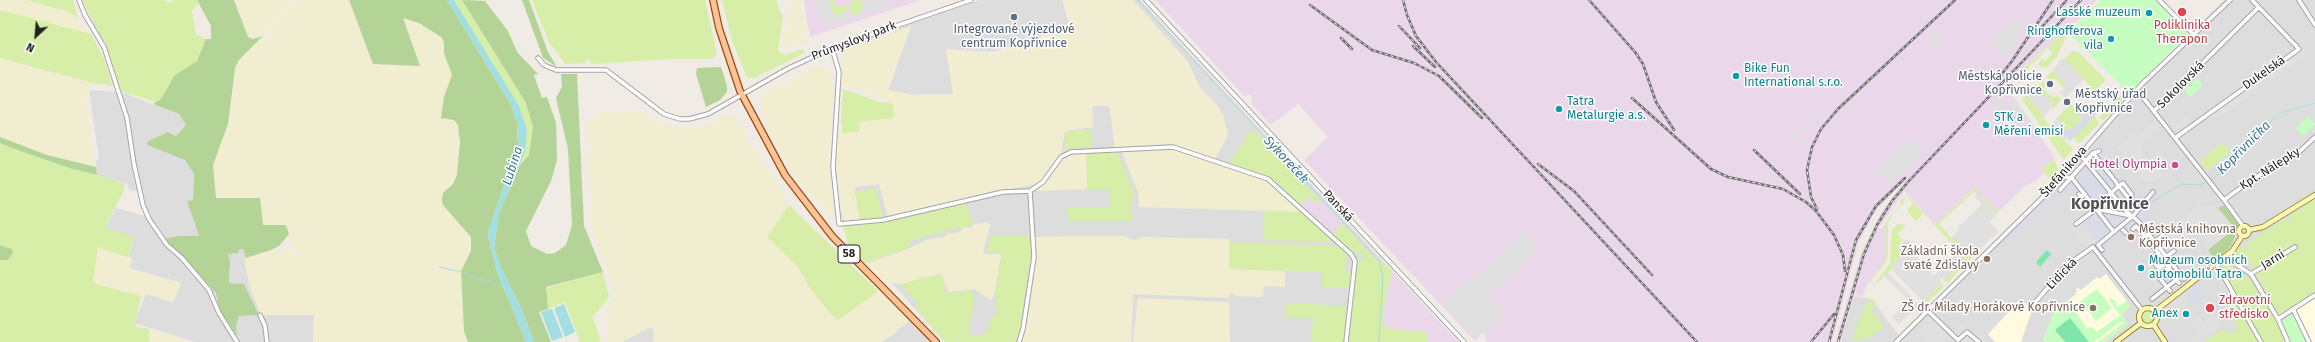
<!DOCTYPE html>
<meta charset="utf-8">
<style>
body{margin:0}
#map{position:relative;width:2315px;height:342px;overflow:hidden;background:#f1ebe5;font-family:"Fira Sans",sans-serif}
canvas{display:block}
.north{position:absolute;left:16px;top:16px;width:40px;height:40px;-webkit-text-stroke:3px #fff;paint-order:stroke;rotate:206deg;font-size:11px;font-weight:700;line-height:16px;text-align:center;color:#202020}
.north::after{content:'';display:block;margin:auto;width:14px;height:18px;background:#202020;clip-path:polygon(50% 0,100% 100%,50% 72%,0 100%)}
</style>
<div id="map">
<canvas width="2315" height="342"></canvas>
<div class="north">N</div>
</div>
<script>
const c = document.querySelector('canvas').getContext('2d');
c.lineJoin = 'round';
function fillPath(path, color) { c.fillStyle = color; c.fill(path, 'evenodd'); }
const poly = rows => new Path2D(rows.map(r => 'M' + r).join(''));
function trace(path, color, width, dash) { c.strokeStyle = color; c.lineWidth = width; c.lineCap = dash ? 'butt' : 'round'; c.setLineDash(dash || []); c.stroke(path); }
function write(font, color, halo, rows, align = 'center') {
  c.font = font + ' "Fira Sans",sans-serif'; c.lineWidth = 3; c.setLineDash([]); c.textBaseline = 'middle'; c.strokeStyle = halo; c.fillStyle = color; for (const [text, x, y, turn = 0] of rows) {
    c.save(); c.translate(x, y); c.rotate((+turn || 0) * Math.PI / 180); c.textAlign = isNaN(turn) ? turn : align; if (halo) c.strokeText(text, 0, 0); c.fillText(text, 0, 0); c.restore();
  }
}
const residential = poly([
 [980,0,1062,0,1070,26,993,52,946,49,953,94,915,95,888,90,911,27,871,40,870,37],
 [1133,0,1140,0,1458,342,945,342,891,282,900,284,941,273,957,291,975,289,991,300,994,296,995,254,985,255,983,252,990,225,986,222,975,224,971,228,965,227,958,233,942,238,938,237,871,263,862,261,850,248,855,245,849,245,842,223,840,202,843,219,845,221,861,220,853,187,879,184,888,217,943,203,1028,185,1052,167,1060,156,1065,131,1093,127,1092,106,1110,106,1115,148,1166,144,1215,159,1228,135,1219,107,1200,88,1188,62],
 [2224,0,2315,0,2315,342,1841,342,1854,296,1872,299,1899,336,2060,176,2105,120],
 [89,90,120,92,179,114,186,125,176,136,170,132,147,145,185,160,194,174,193,200,187,201,199,236,179,236,170,248,185,259,216,293,220,312,237,334,236,325,239,316,259,315,244,284,229,283,230,262,227,254,239,253,238,250,243,249,290,314,314,315,313,342,195,342,135,323,136,318,146,294,174,300,181,283,129,268,132,259,128,257,132,245,105,228,116,208,145,216,138,191,129,190,128,184,97,175,96,160,99,159],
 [912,319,932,342,881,342,895,333,908,320],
 [649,327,653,327,654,330,654,342,622,342]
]);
const industrial = poly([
 [804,0,921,0,810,37],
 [1155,0,2076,0,2046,33,2077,0,2097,0,2075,23,2004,84,2055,158,2043,168,2045,172,2035,182,2034,181,2024,187,1998,212,1974,188,1935,225,1905,191,1879,228,1882,229,1886,222,1886,261,1866,286,1863,297,1854,295,1841,342,1835,342,1861,253,1881,213,1904,182,1875,211,1858,244,1832,342,1487,342,1483,332,1475,341,1304,160,1328,137,1298,104,1271,125,1251,103,1252,97,1249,94,1245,97],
 [1286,190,1291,197,1307,195,1315,204,1320,201,1317,197,1343,224,1332,235,1299,207],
 [1392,271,1458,342,1428,342,1428,332,1383,329,1384,305]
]);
const education = poly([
 [2106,274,2131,306,2121,314,2128,324,2104,342,2046,342,2043,339,2055,310,2076,294,2075,292,2078,292,2076,290,2078,288,2081,290,2097,277,2099,279],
 [2315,297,2315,342,2311,342,2296,309],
 [2021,299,2032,310,2021,342,1995,342,1988,334]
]);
const farmland = poly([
 [0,0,26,0,66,11,78,18,78,23,91,34,0,10],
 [234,0,293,0,271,25,253,39,248,37,245,32],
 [297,0,349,0,373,64,402,18,419,23,441,37,445,43,444,53,452,75,444,97,441,117,454,120,458,125,459,162,457,177,453,184,444,192,442,199,444,205,471,236,471,251,461,271,464,331,468,342,313,342,314,315,261,315,249,285,244,258,284,248,301,259,291,242,286,225,263,225,260,198,216,198,213,165,228,124,235,68,239,60,263,36,279,43,266,34],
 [791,0,801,0,807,43,784,49,783,43],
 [1064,0,1133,0,1188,62,1200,88,1223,114,1228,135,1215,159,1166,144,1115,148,1109,104,1092,106,1093,127,1065,131,1061,153,1039,184,1003,190,888,217,879,184,854,187,861,220,845,221,843,219,836,177,839,126,842,125,860,132,859,122,894,118,894,103,843,85,842,49,911,26,888,90,915,95,953,94,946,49,995,54,1071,27],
 [0,58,91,82,86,98,95,166,47,155,0,137],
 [816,66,827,69,831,75,831,87,833,89,829,162,835,220,799,182,787,163,766,123,760,103,761,96,775,87,776,89],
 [618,110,644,112,661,123,683,129,712,125,724,116,735,115,748,137,747,144,757,152,789,203,767,238,799,268,811,290,837,321,878,291,908,320,906,324,880,342,654,342,653,326,622,342,608,342,607,311,616,295,590,222,591,206,588,155,593,147,587,136,586,126,595,114],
 [1157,148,1179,151,1265,179,1280,190,1300,212,1139,207,1138,193,1122,152],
 [1086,152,1087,189,1036,191,1048,179,1061,159,1070,154],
 [986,222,990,224,985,241,983,254,1000,254,1001,257,994,296,991,300,974,289,948,292,941,273,900,284,888,282,871,266,871,262,911,248,928,239,942,238,947,234,958,233,965,227,971,228,975,224],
 [1071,236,1123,236,1135,240,1143,237,1229,239,1229,269,1285,271,1285,287,1264,286,1263,297,1257,297,1235,296,1234,294,1230,293,1229,298,1133,294,1131,342,1021,342,1026,326,1036,261,1035,237],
 [98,246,133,258,129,268,181,283,174,300,172,302,146,294,145,296,96,284,93,281,94,271],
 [1138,298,1229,302,1230,342,1133,342],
 [149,329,191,342,149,342]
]);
const grass = poly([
 [26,0,73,0,78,18,66,11],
 [82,0,164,0,170,3,174,0,197,0,198,4,192,10,195,30,196,34,206,39,199,58,193,64,174,76,161,99,156,102,123,92,117,82,105,41,101,38],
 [454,0,462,0,526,103,533,127,529,155,520,164,525,151,527,130,519,106],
 [532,0,705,0,717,54,712,59,671,59,594,64,590,63,589,59,585,60,587,63,585,63,565,64,549,42],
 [722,0,777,0,778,8,783,16,778,50,784,55,803,49,805,53,754,78,747,78,732,40],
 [829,0,834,0,836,7,845,5,848,11,834,16],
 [852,0,861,0,863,11,851,15,849,3,853,2],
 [0,10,91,34,104,59,113,86,93,83,0,58],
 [2070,27,2057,57,2046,68,2038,65,2042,58,2045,61,2053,53,2048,48,2026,71,2023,69],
 [2073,51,2078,52,2106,80,2087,100,2085,96,2090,86,2064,59],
 [2053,70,2064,83,2064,88,2054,78,2050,81,2046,77],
 [2044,81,2047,84,2043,88,2053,98,2057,95,2062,100,2053,109,2051,108,2056,102,2050,105,2049,101,2050,100,2043,96,2041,94,2043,92,2038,86,2035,87],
 [843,89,877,101,893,104,894,118,859,122,860,132,842,133,842,125,841,125],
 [2027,95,2041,108,2041,116,2073,149,2064,160,2022,99],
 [2120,96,2122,101,2104,120,2101,119,2099,117],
 [2071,104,2082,118,2072,129,2066,130,2057,118],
 [2095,116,2099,124,2079,143,2074,139,2075,136],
 [1091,129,1092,148,1077,147,1065,151,1066,132],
 [1253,130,1317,197,1320,202,1317,204,1307,195,1305,197,1308,200,1300,206,1284,189,1268,177,1229,163,1250,131],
 [2222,142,2231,152,2207,171,2200,161],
 [0,143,56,164,108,178,124,184,125,188,105,228,134,237,128,257,98,247,93,281,96,284,141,296,135,323,137,327,149,329,149,342,0,342,0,260,8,260,12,249,0,245],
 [1086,152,1117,152,1133,190,1131,221,1067,221,1067,207,1109,207,1109,190,1087,190],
 [2054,159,2058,170,2051,180,2044,173,2042,168],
 [876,188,883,219,860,221,855,192],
 [1975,188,1998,212,1996,214,1976,190,1939,224,1954,241,1956,239,1959,243,1957,245,1968,257,1970,255,1972,257,1979,252,1962,266,1948,283,1942,279,1945,279,1960,252,1923,213,1916,221,1908,213,1908,209,1913,203,1906,196,1902,206,1892,215,1888,223,1888,254,1886,262,1870,283,1869,283,1886,259,1886,222,1891,215,1902,205,1899,202,1907,195,1935,225],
 [2315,199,2315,291,2279,315,2255,273,2291,250,2289,247,2253,270,2250,264,2251,261,2248,261,2246,255,2247,243,2286,218,2289,223,2292,222,2289,217],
 [965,202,974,224,909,241,911,247,865,263,850,248,855,245,849,245,847,240,843,226,857,224,858,227,861,226,861,224,901,219],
 [789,205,878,291,837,321,811,290,799,268,767,237],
 [1264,211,1302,212,1336,242,1263,240],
 [1343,224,1363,246,1357,254,1351,252,1332,235],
 [1898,224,1906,226,1897,234,1903,240,1899,245,1903,254,1892,264,1894,267,1873,287,1890,263,1892,230],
 [1031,235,1032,256,1024,297,1024,315,1016,342,945,342,915,307,919,305,900,284,941,274,946,294,972,290,974,304,968,334,981,337,988,329,990,321,997,312,995,296,1002,252,987,252,990,236],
 [1229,242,1338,246,1349,255,1345,259,1345,272,1351,272,1349,288,1322,287,1322,272,1229,269],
 [2244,245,2247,264,2245,267,2230,256],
 [1364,247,1378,262,1381,260,1392,271,1384,305,1383,328,1428,332,1428,342,1346,342,1355,273,1358,260,1366,258,1359,255],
 [2225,261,2249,278,2276,319,2286,342,2263,342,2219,265],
 [603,272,609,297,593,317,601,342,580,342,565,302,548,309,544,289],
 [1940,280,1944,287,1927,302,1923,301,1941,284],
 [2233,294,2259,342,2206,342,2205,340,2225,328,2229,334,2238,328,2224,302],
 [1872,299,1883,314,1875,305,1872,305,1871,309,1884,327,1867,339,1865,337,1858,342,1854,338,1851,341,1866,303],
 [1285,303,1346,306,1344,342,1311,342,1313,318,1285,317],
 '2142 317a6 6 0 1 1 12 0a6 6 0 1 1-12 0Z'
]);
const forest = poly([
 [197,0,234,0,248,37,253,39,263,36,239,60,235,68,228,124,213,165,216,198,260,198,263,225,286,225,289,234,279,246,271,250,246,258,243,249,238,250,239,253,228,254,230,262,229,283,244,284,259,315,239,316,236,325,237,335,220,312,216,293,185,259,170,248,163,239,179,236,199,236,187,201,193,200,194,174,185,160,147,145,147,142,168,132,176,136,186,125,179,114,153,104,161,99,174,76,197,61,206,39,211,39,211,26],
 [349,0,447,0,511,105,517,122,518,145,489,229,488,237,497,272,526,342,468,342,464,331,461,271,471,251,471,237,443,205,442,199,443,193,453,184,457,175,460,143,458,125,454,120,441,118,444,97,452,75,444,53,444,42,441,37,419,23,403,18,420,66,373,64],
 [462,0,485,1,508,31,517,52,538,74,534,75,542,98,547,97,556,123,557,160,551,181,526,231,531,246,547,254,555,253,566,245,572,225,568,149,556,98,562,87,561,74,577,74,584,226,603,272,546,287,548,309,539,312,551,342,534,342,521,308,501,268,494,247,499,213,520,165,529,155,533,127,526,103],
 [522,0,529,0,548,52,557,67,543,58],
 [721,67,727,86,727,92,720,100,706,107,696,74,697,68],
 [0,137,47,155,96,167,97,175,66,167,15,149,0,143],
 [2224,205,2236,219,2238,226,2232,245,2216,260,2208,250,2232,231,2233,226,2218,208],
 [0,245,12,249,13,252,8,260,0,260]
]);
const park = poly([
 [2100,0,2155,0,2188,34,2131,92,2127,92,2070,34,2073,28],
 [2197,78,2203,85,2190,97,2184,90],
 [2308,116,2315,124,2303,136,2296,129],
 [2097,289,2112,308,2096,321,2083,304,2079,307,2077,304],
 [2111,298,2117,303,2116,304,2118,307,2127,300,2131,306,2121,314,2128,324,2104,342,2098,342,2123,323,2121,321,2094,342,2089,342,2070,319,2055,330,2065,342,2046,342,2043,339,2055,310,2070,299,2073,306,2075,305,2077,308,2075,311,2087,328,2092,327,2097,332,2120,315,2109,300],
 [2292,314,2299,325,2306,342,2290,342,2281,322]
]);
const pitch = poly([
 [2047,250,2051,254,2040,267,2036,262],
 [2070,318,2089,342,2065,342,2055,330]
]);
const parking = poly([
 [814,0,829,0,834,16,848,11,850,15,863,11,861,0,886,0,891,2,892,5,829,26,827,20,821,20],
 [2015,18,2023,27,2014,48,2006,57,1990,42],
 [1934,31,1944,41,1937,48,1927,37],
 [2302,48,2307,54,2271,80,2266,76,2260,78],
 [2061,59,2064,59,2084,79,2065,98,2060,92,2064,88,2064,83,2053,70],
 [2253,83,2259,89,2217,118,2205,118],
 [2038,86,2043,92,2041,94,2042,96,2045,94,2051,99,2049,105,2055,100,2056,102,2043,118,2041,116,2041,109,2039,110,2027,97],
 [2013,96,2035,127,2031,129,2005,101],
 [1999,100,2007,109,1999,118,1991,109],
 [1811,117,1814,121,1784,149,1781,146],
 [2155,117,2161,126,2141,146,2143,149,2140,151,2149,160,2146,167,2152,172,2157,168,2164,175,2152,184,2149,181,2145,184,2139,177,2141,175,2138,171,2136,172,2131,166,2128,169,2118,157,2122,154,2117,147,2123,143,2131,132,2134,136,2138,136,2153,122],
 [2186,117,2191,121,2177,132,2169,123,2172,120,2177,125],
 [2057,118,2063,124,2061,130,2068,138,2065,140,2050,125],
 [1909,139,1923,154,1889,186,1875,171],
 [2158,151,2166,161,2159,166,2152,157],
 [1976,190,1996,214,1990,222,1999,232,1993,238,1989,237,1990,239,1972,257,1970,255,1968,257,1957,245,1958,243,1956,239,1954,241,1951,238,1959,230,1957,228,1982,204,1974,196,1976,194,1974,191],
 [2200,198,2202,202,2196,207,2211,207,2215,205,2233,228,2208,250,2196,234,2213,220,2216,221,2211,217,2213,219,2184,241,2174,240,2167,232,2188,215,2195,207,2193,203],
 [2074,220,2079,224,2082,222,2098,242,2087,248,2068,227],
 [1523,232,1538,247,1489,294,1505,312,1475,339,1443,305],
 [1907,239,1919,252,1915,256,1934,276,1959,252,1965,260,1946,279,1943,277,1939,281,1941,284,1923,301,1891,269,1894,266,1892,264,1903,254,1898,249,1900,247,1899,245],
 [1888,272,1919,305,1899,324,1892,317,1907,305,1906,298,1884,276],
 [2183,293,2190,301,2174,313,2168,305],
 [2214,313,2223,325,2200,342,2184,342,2198,332,2192,323,2199,317,2209,329,2204,321],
 [1932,318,1949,334,1941,342,1928,342,1918,331],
 [1962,324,1976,337,1980,334,1988,342,1957,342,1950,336]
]);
const plaza = poly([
 [2085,102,2097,114,2070,141,2060,130,2063,127,2066,130,2072,129,2082,119,2076,111,2081,109],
 [2100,141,2108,150,2101,156,2117,177,2119,176,2122,178,2136,196,2143,191,2155,211,2153,214,2156,217,2145,225,2154,238,2167,229,2167,232,2174,240,2185,241,2192,235,2195,239,2193,241,2191,239,2185,243,2178,243,2171,255,2190,280,2185,284,2176,271,2171,276,2177,283,2167,291,2152,272,2157,271,2155,266,2161,258,2150,244,2146,242,2137,228,2131,230,2128,227,2129,231,2103,250,2079,219,2090,211,2072,188,2057,197,2053,203,2051,201,2013,240,2009,237,2022,222,2026,222,2045,203,2042,203,2045,199,2050,199,2056,192,2075,165],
 [2195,282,2200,288,2201,296,2205,294,2207,296,2193,306,2190,301,2188,288]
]);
const water = poly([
 [447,0,454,0,457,5,519,106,527,130,525,151,520,164,499,213,494,247,501,267,521,308,534,342,526,342,497,272,488,237,489,229,518,145,517,122,511,105],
 [564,304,575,332,565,337,554,308],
 [552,309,563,337,552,341,541,312]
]);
const stream = poly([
 [1138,0,1379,261,1383,275,1379,342],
 [2211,180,2223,171,2239,152,2280,113,2315,103],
 [2152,202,2182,184,2199,185,2208,181],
 [439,267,458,271,503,287]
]);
const street = poly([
 [79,0,85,15,104,47,127,118,134,164,143,205,149,219,167,245,182,258,209,290,219,313,237,342],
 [1146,0,1464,342],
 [2159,0,2193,34],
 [2299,0,2315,25],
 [832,48,839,72,833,167,839,224,883,220,1003,192,1030,191,1043,182,1061,157,1071,152,1173,147,1268,179,1351,254,1355,261,1346,342],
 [538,58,544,65,556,70,606,70,664,114,680,119,689,119,708,114,787,69,832,48,971,0],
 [2137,90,2224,200,2243,226],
 [2154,111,2259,7],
 [2175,138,2299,49,2252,0],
 [2093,153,2116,182],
 [2082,157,2126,211,2139,222,2184,279],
 [2065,177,2072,178,2114,232],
 [2060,190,2086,161,2093,153,2099,151],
 [2079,194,2081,197,2085,194],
 [2224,200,2254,178,2296,155,2315,137],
 [2131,201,2138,210],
 [2096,209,2096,204,2111,193,2119,186,2123,183,2132,195,2130,200,2119,186,2117,184],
 [2076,224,2096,209,2132,216],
 [2133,229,2136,226,2145,237,2149,234],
 [2123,230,2126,233],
 [2102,250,2098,245,2133,216,2153,192],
 [2166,257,2174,251],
 [2225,257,2251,274,2278,319,2288,342],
 [2216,263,2261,342],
 [2163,264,2163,259,2152,245,2168,230],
 [2156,265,2159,268,2164,265],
 [2167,266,2169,266,2167,270,2158,276,2170,291],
 [2169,266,2172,275,2179,283],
 [2251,274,2295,247],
 [2152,299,2176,280],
 [2034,304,2066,266,2093,247,2142,310],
 [2293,309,2309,342],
 [1927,310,1958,340,1967,332,1979,342],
 [260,315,265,326,267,342],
 [2278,319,2315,295],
 [1019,342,1023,329,1034,257,1030,191],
 [1896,342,2043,197,2142,84,2230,0]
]);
const secondary = poly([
 '2239 231a5 5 0 1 1 10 0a5 5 0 1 1-10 0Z',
 [2249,230,2263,227,2315,195],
 '2139 317a9 9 0 1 1 18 0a9 9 0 1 1-18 0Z',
 [2154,312,2233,250,2242,236],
 [2153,324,2165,342],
 [2116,342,2141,323]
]);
const primary = poly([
 [713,0,719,28,740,91,785,175,832,236,936,342]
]);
const rail = poly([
 [1403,0,1407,15,1416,36,1436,62,1697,342],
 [1589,0,1635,52,1643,64,1656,102,1674,130],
 [1310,5,1372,50,1414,63,1439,76,1482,118],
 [1399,26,1420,48],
 [2036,33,2066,1],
 [1341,38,1352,49],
 [1413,46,1435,67],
 [1997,80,2012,61,2053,0],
 [1632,98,1711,169,1728,177,1783,189,1806,202,1816,211,1834,235,1843,255,1845,271],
 [1754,150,1800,194],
 [1538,164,1574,191,1652,275],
 [1817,209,1811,197,1807,170,1812,147,1821,129,1838,109,1955,0],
 [1811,342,1834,314],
 [1829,342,1856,240,1876,206,1905,178],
 [1838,342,1864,254,1877,225,1892,201,1908,182,2081,0]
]);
const markers = [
 [2182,12,5,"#e0444e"],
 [2149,13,4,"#0f9aa8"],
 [1014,17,4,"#5c6f8a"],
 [2111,39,4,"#0f9aa8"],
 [1736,76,4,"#0f9aa8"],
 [2050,84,4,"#5c6f8a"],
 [2067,102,4,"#5c6f8a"],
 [1559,109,4,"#0f9aa8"],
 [1986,125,4,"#0f9aa8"],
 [2175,165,4,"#d1479c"],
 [2131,237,4,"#8d6e63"],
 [1987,259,4,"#8d6e63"],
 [2141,268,4,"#0f9aa8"],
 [2093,308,4,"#8d6e63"],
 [2210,308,5,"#e0444e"],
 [2186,314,4,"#0f9aa8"]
];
const shields = [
 [849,254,22]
];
const shieldNames = [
 ["58",849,254]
];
const cultureNames = [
 ["Lašské muzeum",2141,13,"right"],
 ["Ringhofferova",2103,32,"right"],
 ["vila",2103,46,"right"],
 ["Bike Fun",1744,69],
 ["International s.r.o.",1744,83],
 ["Tatra",1567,102],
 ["Metalurgie a.s.",1567,116],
 ["STK a",1994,118],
 ["Měření emisí",1994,132],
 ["Muzeum osobních",2149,261],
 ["automobilů Tatra",2149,275],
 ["Anex",2178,314,"right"]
];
const healthNames = [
 ["Poliklinika",2182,26],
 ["Therapon",2182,40],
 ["Zdravotní",2219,301,"left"],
 ["středisko",2219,315,"left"]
];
const serviceNames = [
 ["Integrované výjezdové",1014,30],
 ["centrum Kopřivnice",1014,44],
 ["Městská policie",2042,77,"right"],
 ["Kopřivnice",2042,91,"right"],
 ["Městský úřad",2075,95,"left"],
 ["Kopřivnice",2075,109,"left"]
];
const streetNames = [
 ["Průmyslový park",854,41,-21],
 ["Dukelská",2264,73,-35],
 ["Sokolovská",2181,85,-45],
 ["Kpt. Nálepky",2270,169,-32],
 ["Štefánikova",2064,172,-49],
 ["Panská",1338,206,47],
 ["Jarní",2273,260,-32],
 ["Lidická",2062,274,-46]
];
const hotelNames = [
 ["Hotel Olympia",2167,165]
];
const educationNames = [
 ["Městská knihovna",2139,230,"left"],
 ["Kopřivnice",2139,244,"left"],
 ["Základní škola",1979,252],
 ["svaté Zdislavy",1979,266],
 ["ZŠ dr. Milady Horákové Kopřivnice",2085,308]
];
const waterNames = [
 ["Kopřivnička",2244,148,-45],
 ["Sýkoreček",1286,160,47],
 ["Lubina",513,166,-72]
];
const districtNames = [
 ["Kopřivnice",2110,205]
];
fillPath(residential, '#dedddd');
fillPath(industrial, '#ebd7ea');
fillPath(education, '#fffae0');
fillPath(farmland, '#f1edd0');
fillPath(grass, '#d7eea8');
fillPath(forest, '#b3d397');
fillPath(park, '#c6fdc0');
fillPath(pitch, '#7ee5ab');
fillPath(parking, '#e0e0e0');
fillPath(plaza, '#d9dce7');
fillPath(water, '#a3dee1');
trace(stream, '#a3dee1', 1);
trace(street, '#a4a4a4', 5.5);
trace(secondary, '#7d7500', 6);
trace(primary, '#9b4c00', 8);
trace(street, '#fff', 3.5);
trace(secondary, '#fef5b6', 4.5);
trace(primary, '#ffc39c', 5.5);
trace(rail, '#6e6e6e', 2.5);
trace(rail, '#fff', 1, [3]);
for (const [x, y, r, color] of markers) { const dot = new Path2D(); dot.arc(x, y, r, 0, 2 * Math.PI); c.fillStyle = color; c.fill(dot); trace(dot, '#fff', 1.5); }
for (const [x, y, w] of shields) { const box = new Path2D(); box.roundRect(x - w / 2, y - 9, w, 18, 3); c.fillStyle = '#fff'; c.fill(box); trace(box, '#202020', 1); }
write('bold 11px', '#202020', null, shieldNames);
write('12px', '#0d838f', '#fff', cultureNames, 'left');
write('12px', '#be3a42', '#fff', healthNames);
write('12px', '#4e5e75', '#fff', serviceNames);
write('12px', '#202020', '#fff', streetNames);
write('12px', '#b23c85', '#fff', hotelNames, 'right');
write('12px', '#785e54', '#fff', educationNames, 'right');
write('italic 13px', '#3a7896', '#fff', waterNames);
write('bold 16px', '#535353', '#fff', districtNames);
</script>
